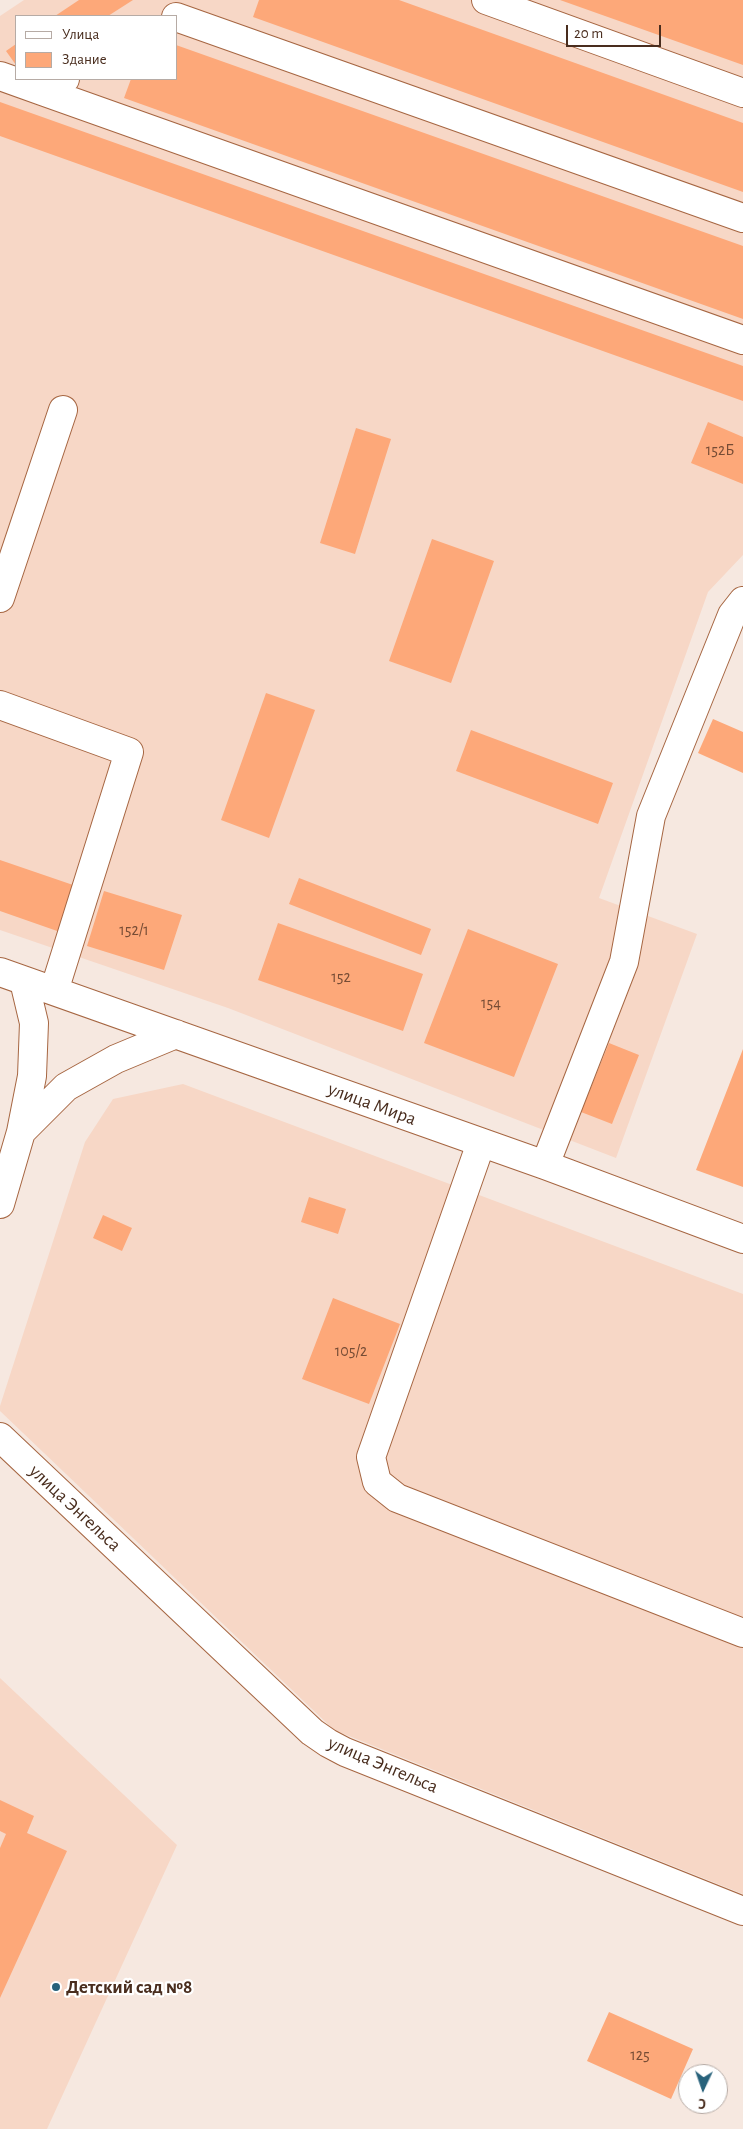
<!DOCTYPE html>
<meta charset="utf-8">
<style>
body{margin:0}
#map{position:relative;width:743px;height:2129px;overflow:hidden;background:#f6e8e0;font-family:"Alegreya Sans",sans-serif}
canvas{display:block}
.legend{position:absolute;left:15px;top:15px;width:162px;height:65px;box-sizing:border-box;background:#fff;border:1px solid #b6aba5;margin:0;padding:6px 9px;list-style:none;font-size:15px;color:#492d1e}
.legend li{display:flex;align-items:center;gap:10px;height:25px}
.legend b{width:25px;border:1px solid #b6aba5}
.north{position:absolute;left:678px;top:2064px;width:50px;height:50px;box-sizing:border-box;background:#fff;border:1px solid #b6aba5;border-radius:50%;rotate:183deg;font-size:14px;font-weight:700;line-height:20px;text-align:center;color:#492d1e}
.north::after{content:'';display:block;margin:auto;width:18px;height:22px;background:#28627b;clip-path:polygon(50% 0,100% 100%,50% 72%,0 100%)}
.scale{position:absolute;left:566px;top:25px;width:95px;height:22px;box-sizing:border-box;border:2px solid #492d1e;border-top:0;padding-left:6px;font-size:15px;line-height:18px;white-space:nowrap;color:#492d1e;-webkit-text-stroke:4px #fff;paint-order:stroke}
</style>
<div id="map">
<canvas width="743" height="2129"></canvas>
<ul class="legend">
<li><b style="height:6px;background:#fff"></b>Улица</li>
<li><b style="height:14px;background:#fda879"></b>Здание</li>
</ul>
<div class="north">С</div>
<div class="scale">20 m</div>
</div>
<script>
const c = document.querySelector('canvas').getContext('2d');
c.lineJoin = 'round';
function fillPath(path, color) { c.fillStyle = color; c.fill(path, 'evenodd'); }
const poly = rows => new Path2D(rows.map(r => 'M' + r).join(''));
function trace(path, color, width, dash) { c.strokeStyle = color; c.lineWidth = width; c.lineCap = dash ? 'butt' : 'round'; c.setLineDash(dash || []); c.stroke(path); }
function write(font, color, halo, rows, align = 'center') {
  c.font = font + ' "Alegreya Sans",sans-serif'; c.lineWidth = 4.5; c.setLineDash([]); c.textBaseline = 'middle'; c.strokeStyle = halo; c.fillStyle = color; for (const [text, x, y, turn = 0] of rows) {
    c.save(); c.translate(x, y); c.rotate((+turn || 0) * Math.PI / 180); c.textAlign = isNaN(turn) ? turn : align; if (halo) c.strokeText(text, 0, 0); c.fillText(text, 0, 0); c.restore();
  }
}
const built = poly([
 [24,0,743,0,743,555,708,592,599,898,697,934,616,1158,228,1008,0,930,0,16],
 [16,16,176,16,176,79,16,79],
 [183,1084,743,1294,743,1894,334,1730,0,1411,0,1406,85,1142,113,1099],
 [0,1678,177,1845,47,2129,0,2129]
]);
const building = poly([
 [79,0,133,0,108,16,55,16],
 [259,0,399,0,743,123,743,192,253,17],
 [560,0,743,0,743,65],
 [16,44,16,65,6,51],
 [176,45,743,246,743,319,124,98,131,79,176,79],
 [0,102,743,366,743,401,0,136],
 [708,422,743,437,743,484,691,463],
 [356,428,391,439,355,554,320,543],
 [432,539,494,561,451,683,389,661],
 [266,693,315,710,269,838,221,820],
 [713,719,743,732,743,773,698,753],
 [471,730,613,783,598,824,456,771],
 [0,860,76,886,60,932,0,911],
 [299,878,431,929,421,955,289,904],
 [104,891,182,915,164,970,87,946],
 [278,923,423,974,403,1031,258,980],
 [468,929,558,964,514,1077,424,1043],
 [609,1043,639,1055,612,1124,581,1112],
 [743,1049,743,1187,696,1170],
 [309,1197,346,1209,338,1234,301,1222],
 [103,1215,132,1228,122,1251,93,1238],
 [333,1298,400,1324,369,1404,302,1379],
 [0,1800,34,1816,27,1833,67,1851,0,1998,0,1848,6,1834,0,1831],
 [609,2012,693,2049,671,2099,587,2061]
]);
const minor = poly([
 [486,0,743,93],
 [176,17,743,218],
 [0,76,45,92,65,79],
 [45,92,743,340],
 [0,598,63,410],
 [0,705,129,752,54,991],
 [0,972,545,1165,743,1239],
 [21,1132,66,1087,116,1059,176,1034],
 [481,1143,371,1457,377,1482,397,1498,743,1633],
 [545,1165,624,962,651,816,732,615,743,601],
 [0,1204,21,1132,32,1076,34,1023,24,981],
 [0,1437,312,1732,328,1743,345,1752,743,1911]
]);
const markers = [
 [56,1987,5,"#28627b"]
];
const numberNames = [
 ["152Б",720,450],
 ["152/1",134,930],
 ["152",341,977],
 ["154",491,1003],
 ["105/2",351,1351],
 ["125",640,2055]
];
const streetNames = [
 ["улица Мира",372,1104,20],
 ["улица Энгельса",75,1508,43],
 ["улица Энгельса",383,1765,23]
];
const poiNames = [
 ["Детский сад №8",66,1987]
];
fillPath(built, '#f7d7c6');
fillPath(building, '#fda879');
trace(minor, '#a66642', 30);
trace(minor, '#fff', 28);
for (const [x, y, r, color] of markers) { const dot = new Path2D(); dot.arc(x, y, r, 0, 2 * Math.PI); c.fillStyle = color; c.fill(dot); trace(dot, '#fff', 2); }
write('16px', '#764c35', null, numberNames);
write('19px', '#492d1e', '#fff', streetNames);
write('bold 19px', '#492d1e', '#fff', poiNames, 'left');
</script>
